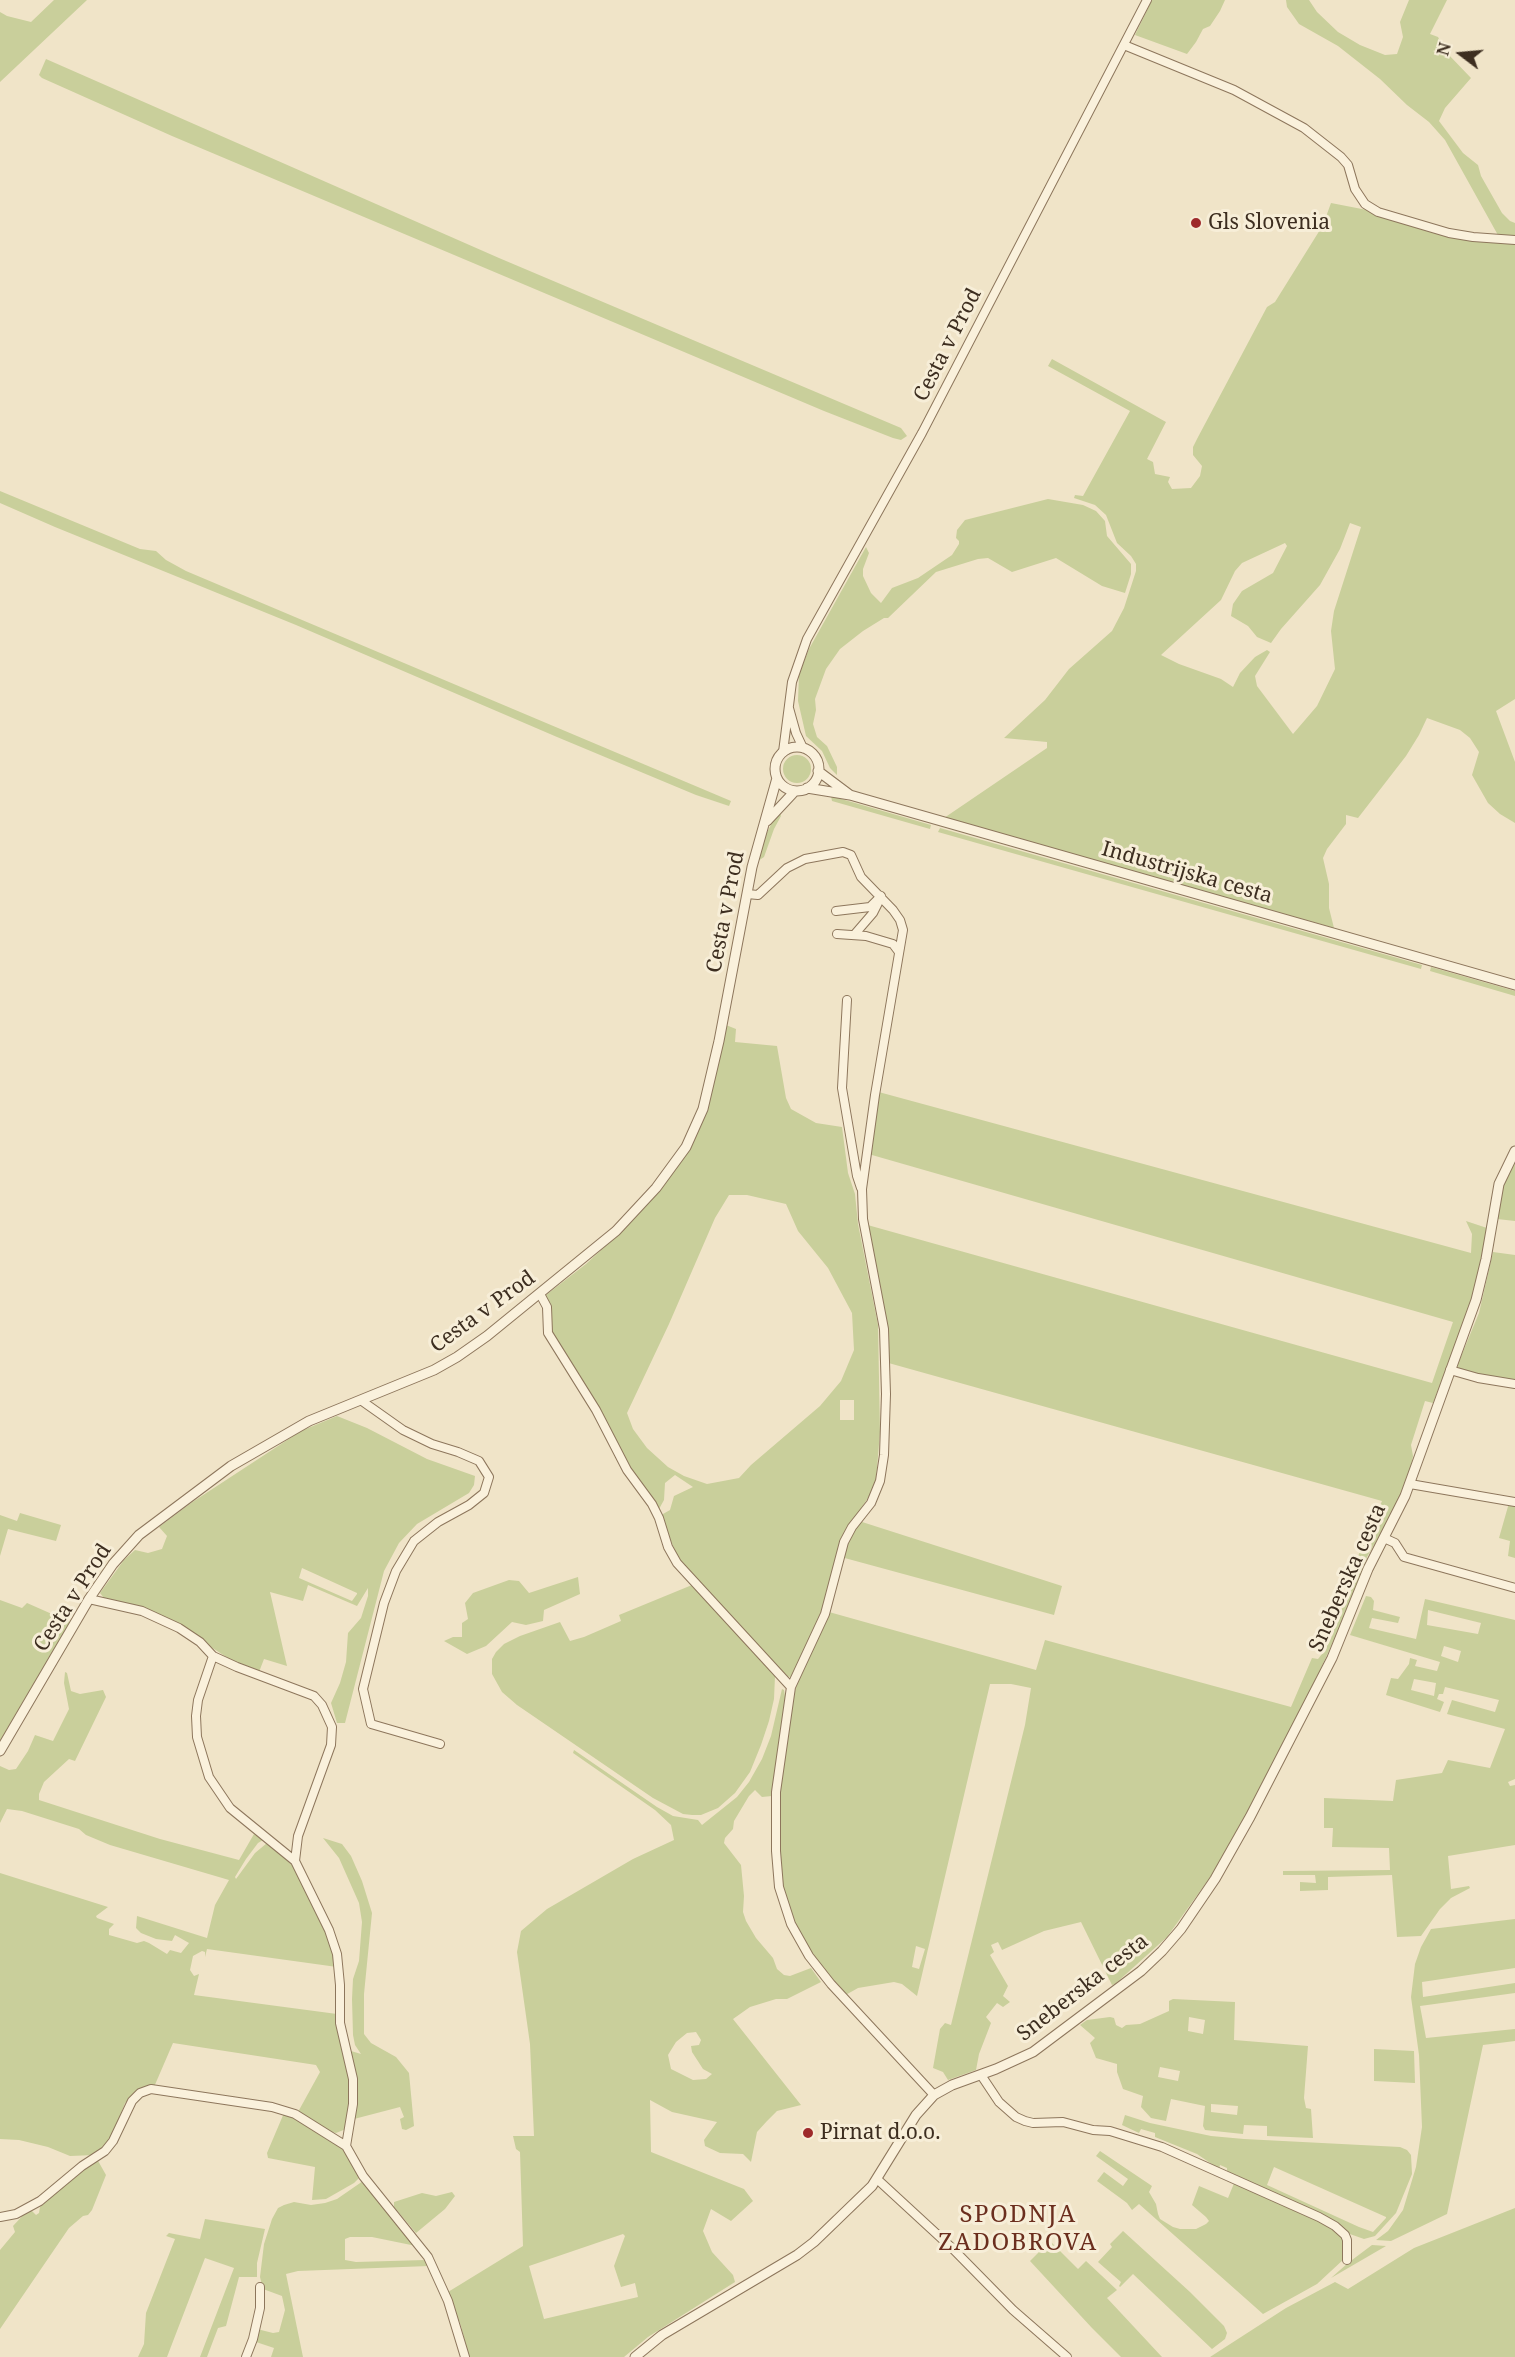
<!DOCTYPE html>
<style>
body{margin:0}
#map{position:relative;width:1515px;height:2357px;overflow:hidden;background:#f0e4c8;font-family:"Noto Serif",serif}
canvas{display:block}
.north{position:absolute;left:1431px;top:24px;width:60px;height:60px;-webkit-text-stroke:4px #f7eed8;paint-order:stroke;rotate:286deg;font-size:16px;font-weight:700;line-height:24px;text-align:center;color:#3d2e20}
.north::after{content:'';display:block;margin:auto;width:21px;height:27px;background:#3d2e20;clip-path:polygon(50% 0,100% 100%,50% 72%,0 100%)}
</style>
<div id="map">
<canvas width="1515" height="2357"></canvas>
<div class="north">N</div>
</div>
<script>
const c = document.querySelector('canvas').getContext('2d');
c.lineJoin = 'round';
function fillPath(path, color) { c.fillStyle = color; c.fill(path, 'evenodd'); }
const poly = rows => new Path2D(rows.map(r => 'M' + r).join(''));
function trace(path, color, width, dash) { c.strokeStyle = color; c.lineWidth = width; c.lineCap = dash ? 'butt' : 'round'; c.setLineDash(dash || []); c.stroke(path); }
function write(font, color, halo, rows, align = 'center') {
  c.font = font + ' "Noto Serif",serif'; c.lineWidth = 6; c.setLineDash([]); c.textBaseline = 'middle'; c.strokeStyle = halo; c.fillStyle = color; for (const [text, x, y, turn = 0] of rows) {
    c.save(); c.translate(x, y); c.rotate((+turn || 0) * Math.PI / 180); c.textAlign = isNaN(turn) ? turn : align; if (halo) c.strokeText(text, 0, 0); c.fillText(text, 0, 0); c.restore();
  }
}
const green = poly([
 [54,0,87,0,0,82,0,12,7,16,31,22],
 [1152,0,1225,0,1220,11,1210,26,1203,29,1196,42,1187,54,1135,35],
 [1286,0,1309,0,1317,12,1338,32,1360,45,1385,55,1397,54,1403,37,1400,22,1409,0,1447,0,1430,34,1438,37,1447,53,1471,78,1445,108,1439,121,1463,153,1478,165,1481,176,1502,213,1510,221,1515,223,1515,237,1499,237,1445,140,1429,122,1407,105,1380,79,1338,46,1299,24,1287,7],
 [46,59,499,258,901,428,907,436,901,440,893,438,824,411,172,136,42,78,39,75],
 [1331,203,1367,210,1410,225,1475,241,1515,243,1515,699,1496,711,1515,762,1515,823,1500,814,1488,803,1472,775,1479,752,1470,738,1460,730,1427,718,1419,735,1406,756,1358,818,1346,815,1346,824,1327,849,1323,858,1329,884,1329,908,1334,928,944,818,1047,748,1047,742,1004,738,1045,700,1069,669,1112,631,1124,608,1136,571,1136,564,1131,556,1117,543,1106,515,1095,505,1074,498,1075,495,1083,496,1130,411,1048,366,1052,359,1166,422,1147,459,1153,462,1155,474,1170,477,1168,482,1172,489,1191,488,1200,476,1202,466,1193,455,1193,447,1197,439,1267,307,1275,302,1323,225],
 [1350,523,1361,527,1334,611,1331,631,1335,669,1317,706,1293,734,1257,686,1255,676,1270,652,1267,650,1255,657,1240,673,1233,687,1221,679,1179,664,1161,655,1221,600,1235,571,1242,563,1285,543,1287,546,1273,573,1242,591,1233,604,1231,616,1248,626,1257,637,1271,643,1281,629,1320,585,1340,549],
 [0,491,140,549,156,551,166,560,186,571,731,801,729,806,696,795,557,737,296,625,55,527,0,503],
 [1048,499,1083,505,1096,511,1105,521,1107,536,1131,564,1131,574,1125,593,1102,586,1056,558,1012,572,988,558,978,559,936,572,888,618,884,618,863,631,840,649,826,669,815,699,816,710,813,724,817,737,827,746,837,767,837,775,830,768,822,751,806,736,798,701,799,674,809,649,866,547,869,553,863,569,863,576,871,593,881,603,892,588,918,578,952,555,959,544,959,541,956,538,957,530,965,520],
 '783 769a14 14 0 1 1 28 0a14 14 0 1 1-28 0Z',
 [831,796,931,825,930,829,832,801],
 [779,810,781,816,774,829,764,857,758,861,766,834],
 [940,828,1422,965,1421,969,938,832],
 [1431,967,1515,991,1515,996,1430,971],
 [726,1025,736,1029,735,1042,777,1046,786,1098,791,1109,816,1123,842,1127,848,1173,855,1194,858,1224,878,1325,880,1432,876,1480,869,1496,846,1533,825,1608,795,1674,791,1677,785,1676,680,1562,662,1520,663,1514,670,1510,674,1496,693,1487,675,1475,665,1483,664,1500,659,1509,642,1489,551,1341,546,1295,586,1264,625,1228,686,1154,701,1126],
 [729,1195,747,1195,786,1204,798,1231,828,1268,852,1313,854,1350,841,1381,820,1406,751,1465,739,1478,707,1484,684,1476,668,1467,647,1448,633,1429,627,1413,669,1324,715,1218],
 [840,1400,854,1400,854,1420,840,1420],
 [875,1091,1471,1253,1472,1234,1466,1221,1487,1228,1480,1271,1470,1306,1433,1403,1425,1401,1411,1445,1413,1456,1411,1466,1397,1505,1367,1557,1342,1622,1312,1688,1254,1800,1211,1876,1167,1937,1115,1984,1112,1985,1081,1922,1044,1931,1002,1950,998,1942,991,1945,994,1952,990,1955,1008,1986,1003,1996,1010,2002,1003,2007,997,2003,986,2017,991,2023,979,2054,976,2070,948,2080,943,2072,933,2068,940,2029,945,2023,951,2025,1025,1725,1031,1688,1011,1684,990,1684,917,1996,902,1984,894,1982,858,1988,842,1997,803,1949,782,1904,775,1817,787,1731,797,1682,829,1612,1036,1670,1045,1640,1291,1707,1312,1658,1318,1659,1326,1649,1339,1615,1352,1570,1382,1501,885,1362,884,1334,864,1224,1432,1383,1453,1322,865,1153],
 [916,1946,925,1949,919,1969,912,1967],
 [1515,1160,1515,1221,1497,1219,1504,1184],
 [1493,1252,1515,1255,1515,1380,1475,1375,1460,1369,1457,1366,1479,1313],
 [337,1416,367,1428,427,1459,475,1476,474,1485,469,1493,417,1524,399,1543,384,1571,345,1723,337,1723,331,1703,340,1683,346,1662,348,1633,361,1618,368,1596,368,1588,357,1606,308,1585,303,1601,270,1592,287,1666,264,1659,259,1672,231,1660,197,1638,143,1608,104,1598,100,1593,124,1560,135,1550,148,1553,162,1549,167,1536,159,1527,191,1503,301,1431],
 [302,1568,357,1593,357,1594,352,1601,299,1578],
 [1509,1503,1515,1504,1515,1558,1508,1556,1510,1541,1499,1538],
 [20,1513,61,1525,56,1541,8,1529,0,1556,0,1515,17,1521],
 [859,1521,1062,1586,1054,1615,841,1557,850,1536],
 [578,1577,580,1594,544,1610,543,1621,526,1625,512,1622,486,1646,467,1654,444,1641,453,1637,462,1637,462,1623,468,1619,465,1603,473,1593,509,1580,519,1581,529,1593],
 [692,1585,770,1667,775,1676,774,1699,769,1721,761,1745,750,1772,735,1793,718,1808,701,1815,692,1815,683,1814,653,1798,517,1705,502,1692,492,1674,492,1659,496,1652,504,1644,520,1636,560,1622,570,1641,584,1637,621,1621,619,1615],
 [1366,1596,1371,1597,1374,1601,1373,1610,1400,1617,1398,1623,1372,1618,1369,1628,1416,1639,1425,1599,1515,1620,1515,1779,1508,1782,1510,1786,1515,1785,1515,1845,1448,1856,1451,1889,1469,1886,1470,1888,1451,1898,1440,1909,1421,1936,1397,1937,1392,1875,1328,1877,1328,1890,1300,1891,1300,1882,1316,1883,1315,1875,1283,1875,1283,1871,1390,1870,1389,1848,1332,1847,1333,1828,1324,1828,1324,1798,1393,1801,1396,1780,1442,1773,1448,1760,1490,1768,1505,1729,1447,1714,1452,1700,1495,1712,1499,1700,1445,1687,1443,1694,1439,1694,1437,1699,1444,1702,1440,1712,1386,1695,1391,1678,1398,1679,1409,1664,1410,1658,1417,1660,1415,1666,1437,1671,1440,1662,1350,1635],
 [1428,1610,1481,1623,1478,1634,1427,1625],
 [1444,1646,1461,1651,1458,1662,1441,1656],
 [1414,1679,1436,1683,1434,1696,1411,1690],
 [0,1600,22,1608,27,1603,70,1622,0,1741],
 [65,1672,67,1673,71,1691,80,1694,103,1690,106,1697,75,1761,69,1759,44,1782,39,1794,39,1800,160,1839,239,1860,254,1834,263,1840,258,1843,246,1859,235,1877,236,1879,255,1853,267,1843,282,1855,296,1869,328,1937,337,1967,207,1949,205,1957,205,1952,202,1951,193,1956,190,1970,194,1976,199,1974,194,1995,337,2014,351,2086,346,2129,336,2133,328,2131,298,2112,320,2072,316,2065,173,2043,154,2087,143,2087,125,2103,111,2139,107,2146,95,2155,70,2156,48,2147,19,2140,0,2139,0,1873,108,1907,96,1916,97,1918,114,1924,109,1929,109,1935,137,1943,144,1941,149,1943,167,1954,170,1950,181,1953,189,1943,175,1935,172,1941,156,1939,141,1933,136,1928,137,1916,207,1938,215,1905,229,1880,110,1845,86,1835,79,1829,22,1811,7,1809,0,1823,0,1766,9,1770,16,1769,28,1751,35,1735,53,1741,69,1709,64,1683],
 [782,1689,784,1690,786,1702,772,1796,762,1797,755,1790,749,1796,734,1821,733,1829,725,1838,724,1843,741,1865,744,1896,743,1912,746,1921,756,1938,773,1958,777,1969,784,1975,790,1976,811,1968,821,1982,787,1999,776,1999,750,2007,733,2019,801,2105,777,2111,767,2121,757,2132,751,2162,743,2154,720,2153,705,2146,704,2140,717,2122,672,2112,650,2100,651,2152,744,2189,753,2201,731,2221,711,2209,703,2231,712,2252,733,2275,735,2282,648,2337,624,2357,469,2357,461,2326,448,2292,523,2246,520,2152,516,2149,513,2136,534,2136,530,2044,517,1952,521,1931,547,1909,633,1859,674,1840,671,1825,655,1810,573,1753,574,1750,657,1807,673,1816,698,1820,702,1825,737,1797,749,1782,762,1759,771,1736],
 [696,2032,701,2040,699,2045,691,2046,692,2052,703,2069,712,2074,706,2079,693,2080,671,2069,668,2055,676,2042,687,2033],
 [623,2234,625,2236,614,2266,621,2287,635,2283,638,2297,544,2319,529,2266],
 [323,1838,342,1844,351,1856,362,1881,372,1913,364,1994,364,2034,371,2043,396,2057,409,2073,414,2126,406,2130,402,2129,400,2119,404,2117,400,2107,354,2119,357,2083,351,2051,361,2054,355,2045,353,2035,352,1999,353,1979,359,1961,362,1922,359,1903,339,1858],
 [1515,1919,1515,1968,1422,1982,1423,1997,1515,1983,1515,1993,1420,2006,1426,2038,1515,2029,1515,2041,1483,2045,1447,2214,1391,2241,1376,2240,1388,2231,1403,2210,1416,2167,1422,2127,1419,2055,1411,1997,1415,1964,1421,1947,1431,1929],
 [1173,1999,1235,2002,1234,2040,1308,2046,1304,2098,1306,2108,1311,2109,1313,2138,1267,2136,1267,2126,1244,2125,1243,2134,1205,2130,1203,2126,1205,2106,1171,2099,1166,2121,1151,2118,1141,2107,1143,2096,1123,2089,1117,2072,1117,2064,1096,2058,1090,2043,1095,2038,1080,2025,1087,2020,1110,2017,1114,2018,1116,2025,1122,2028,1126,2025,1140,2024,1169,2011,1169,2001],
 [1189,2017,1205,2020,1203,2034,1188,2031],
 [1160,2067,1180,2071,1178,2081,1158,2077],
 [1211,2104,1238,2106,1237,2115,1211,2112],
 [1374,2049,1414,2051,1415,2083,1374,2081],
 [284,2113,294,2116,339,2145,351,2160,360,2177,354,2183,326,2199,312,2200,315,2167,268,2158,267,2153],
 [1125,2115,1150,2123,1211,2136,1244,2139,1400,2147,1407,2150,1411,2155,1412,2174,1396,2213,1375,2236,1364,2239,1347,2233,1227,2172,1227,2168,1220,2165,1219,2169,1197,2154,1155,2137,1155,2133,1141,2129,1139,2133,1122,2125],
 [1274,2167,1386,2217,1386,2218,1373,2232,1359,2227,1267,2185],
 [1100,2151,1152,2186,1149,2192,1156,2204,1158,2214,1160,2219,1173,2227,1180,2229,1196,2229,1206,2224,1209,2221,1206,2217,1192,2205,1199,2186,1228,2198,1235,2181,1334,2228,1346,2243,1344,2259,1317,2284,1263,2314,1139,2204,1132,2210,1127,2203,1097,2181,1104,2172,1123,2186,1128,2179,1096,2156],
 [97,2159,106,2175,92,2210,88,2215,83,2216,69,2228,0,2329,0,2250,15,2232,13,2226,27,2211,32,2211,36,2215,39,2213,40,2207,59,2188],
 [363,2181,416,2246,372,2237,350,2237,345,2239,345,2260,356,2262,425,2260,429,2266,298,2271,286,2274,303,2357,271,2357,274,2348,253,2341,257,2329,273,2333,279,2332,285,2310,282,2296,263,2289,260,2277,264,2244,272,2219,278,2208,284,2205,294,2202,311,2205,325,2203,337,2199],
 [452,2192,455,2196,445,2209,416,2233,394,2207,394,2202,422,2193,436,2196],
 [1515,2208,1515,2357,1210,2357,1286,2308,1335,2282,1348,2289,1414,2248],
 [205,2219,265,2229,257,2263,257,2277,239,2277,226,2326,218,2328,207,2357,200,2357,234,2268,205,2258,167,2357,138,2357,144,2344,146,2313,175,2239,166,2236,169,2233,200,2239],
 [1123,2231,1190,2292,1224,2326,1227,2333,1225,2339,1212,2349,1133,2274,1120,2287,1119,2286,1121,2282,1098,2262,1112,2247,1110,2244],
 [1050,2241,1078,2269,1086,2261,1117,2290,1107,2298,1162,2357,1121,2357,1092,2328,1030,2261],
 [1372,2245,1386,2246,1331,2278,1348,2263]
]);
const minor = poly([
 [1124,45,1234,90,1304,128,1341,157,1348,165,1355,189,1365,204,1378,212,1449,233,1473,237,1515,240],
 [789,708,796,733,803,748],
 [783,752,792,682,807,639,922,433,1147,0],
 [747,894,758,895,787,868,805,859,843,852,851,855,861,877,893,910,900,920,903,930,875,1095,862,1189,863,1219,884,1329,886,1394,884,1455,880,1481,871,1503,852,1527,844,1542,825,1614,791,1687,776,1792,776,1851,779,1887,791,1924,809,1956,831,1984,934,2095],
 [836,911,870,907,881,896],
 [837,934,866,936,893,944,899,952],
 [854,935,873,913,878,903],
 [847,1000,842,1088,857,1176,861,1188],
 [540,1294,547,1307,548,1333,596,1410,627,1470,652,1504,659,1518,668,1547,677,1563,791,1687],
 [1450,1370,1478,1378,1515,1384],
 [362,1401,403,1430,432,1444,458,1452,479,1461,489,1477,484,1493,469,1505,438,1522,414,1541,396,1571,384,1603,363,1689,371,1724,440,1744],
 [1410,1484,1515,1502],
 [1384,1538,1395,1543,1404,1557,1515,1588],
 [89,1599,142,1611,179,1628,200,1642,213,1656,237,1667,314,1696,322,1705,332,1727,331,1745,298,1836,295,1861,329,1930,337,1954,340,1985,340,2023,353,2079,353,2104,346,2146,363,2176,428,2257,448,2301,465,2357],
 [213,1656,198,1700,196,1716,197,1737,209,1777,230,1808,295,1861],
 [981,2075,999,2102,1016,2117,1025,2121,1033,2123,1063,2122,1093,2130,1110,2131,1162,2147,1319,2217,1335,2226,1345,2235,1347,2240,1347,2260],
 [877,2179,953,2249,1013,2310,1067,2357],
 [0,2217,16,2214,40,2201,82,2166,105,2151,113,2141,132,2101,140,2093,151,2089,272,2107,295,2114,346,2146],
 [246,2357,253,2339,260,2308,260,2287]
]);
const tertiary = poly([
 '775 769a22 22 0 1 1 44 0a22 22 0 1 1-44 0Z',
 [818,771,850,795],
 [807,788,850,795,1515,985],
 [767,821,795,791],
 [0,1751,89,1599,113,1564,139,1535,231,1466,309,1421,434,1370,457,1357,487,1336,616,1231,656,1188,686,1147,703,1109,719,1041,752,867,777,778],
 [635,2357,662,2335,797,2255,814,2242,872,2186,916,2115,934,2095,952,2085,996,2069,1033,2052,1141,1971,1162,1951,1181,1929,1215,1879,1250,1817,1332,1658,1368,1569,1405,1496,1476,1300,1486,1259,1499,1184,1515,1151]
]);
const markers = [
 [1196,223,6,"#9e2a2b"],
 [808,2133,6,"#9e2a2b"]
];
const poiNames = [
 ["Gls Slovenia",1208,223],
 ["Pirnat d.o.o.",820,2133]
];
const streetNames = [
 ["Cesta v Prod",948,345,-63],
 ["Industrijska cesta",1187,873,16],
 ["Cesta v Prod",726,912,-79],
 ["Cesta v Prod",483,1312,-36],
 ["Sneberska cesta",1348,1578,-66],
 ["Cesta v Prod",73,1598,-57],
 ["Sneberska cesta",1083,1988,-38]
];
const quarterNames = [
 ["SPODNJA",1018,2215],
 ["ZADOBROVA",1018,2243]
];
fillPath(green, '#c9cf9b');
trace(minor, '#8d765c', 10);
trace(tertiary, '#8d765c', 11);
trace(minor, '#faf1dc', 8);
trace(tertiary, '#faf1dc', 9);
for (const [x, y, r, color] of markers) { const dot = new Path2D(); dot.arc(x, y, r, 0, 2 * Math.PI); c.fillStyle = color; c.fill(dot); trace(dot, '#f7eed8', 2); }
write('21px', '#3d2e20', '#f7eed8', poiNames, 'left');
write('21px', '#3d2e20', '#f7eed8', streetNames);
c.letterSpacing = '1.5px';
write('24px', '#6b2e1e', '#f7eed8', quarterNames);
c.letterSpacing = '0px';
</script>
